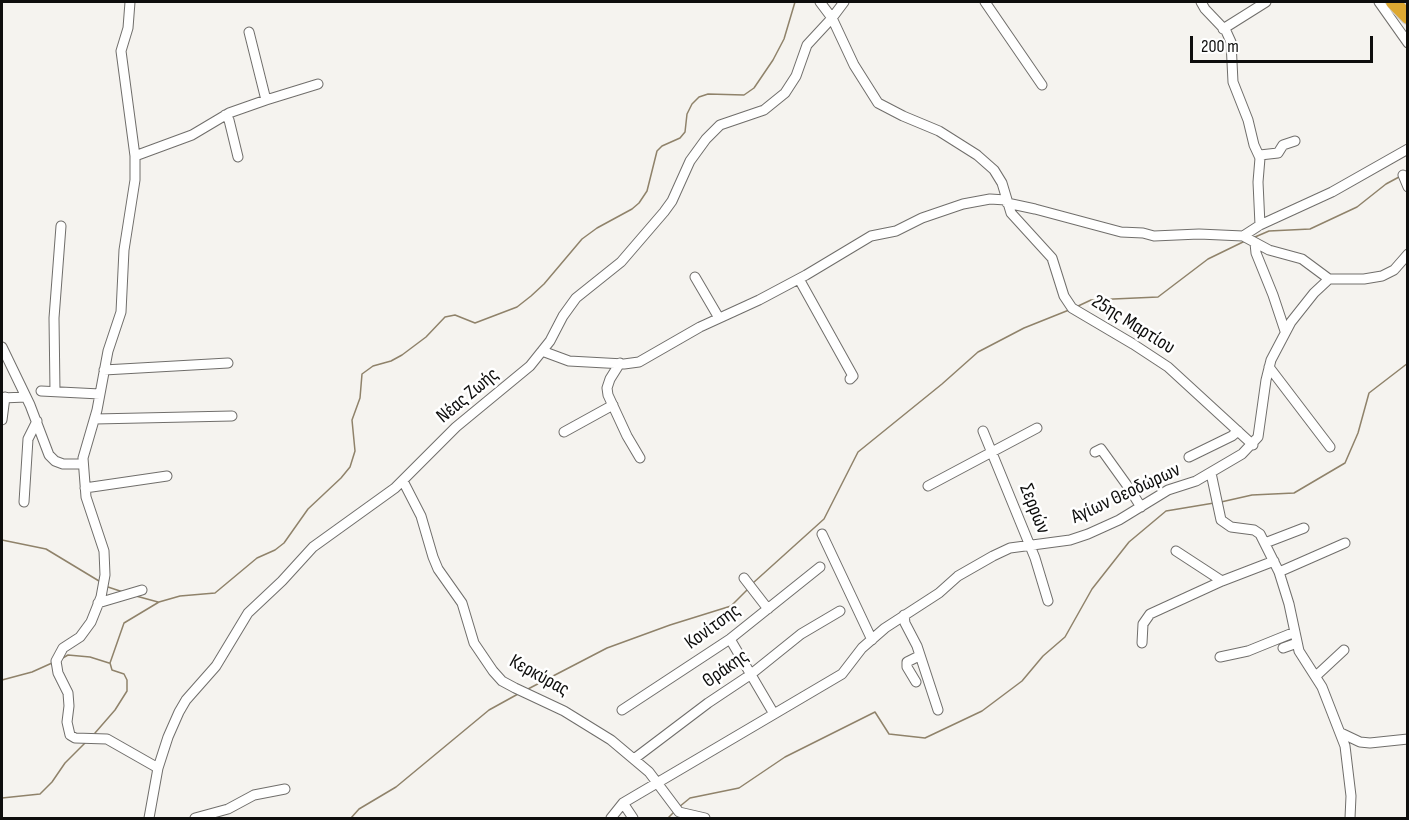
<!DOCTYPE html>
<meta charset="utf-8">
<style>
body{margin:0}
#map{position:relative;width:1409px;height:820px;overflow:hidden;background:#f5f3ef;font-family:"Sofia Sans Condensed",sans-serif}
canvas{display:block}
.frame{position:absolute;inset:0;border:3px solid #0e0e0d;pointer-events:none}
.scale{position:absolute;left:1190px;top:36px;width:183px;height:27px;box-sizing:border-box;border:3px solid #0e0e0d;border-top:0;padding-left:8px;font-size:18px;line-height:21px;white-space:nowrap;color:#0e0e0d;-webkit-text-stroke:4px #fff;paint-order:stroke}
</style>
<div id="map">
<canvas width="1409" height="820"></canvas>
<div class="frame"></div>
<div class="scale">200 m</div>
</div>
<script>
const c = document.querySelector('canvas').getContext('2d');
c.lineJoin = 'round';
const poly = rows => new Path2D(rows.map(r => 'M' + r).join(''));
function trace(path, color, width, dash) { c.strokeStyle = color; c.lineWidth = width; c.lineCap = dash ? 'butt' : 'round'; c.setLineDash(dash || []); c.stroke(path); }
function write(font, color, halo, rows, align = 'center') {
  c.font = font + ' "Sofia Sans Condensed",sans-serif'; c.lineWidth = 5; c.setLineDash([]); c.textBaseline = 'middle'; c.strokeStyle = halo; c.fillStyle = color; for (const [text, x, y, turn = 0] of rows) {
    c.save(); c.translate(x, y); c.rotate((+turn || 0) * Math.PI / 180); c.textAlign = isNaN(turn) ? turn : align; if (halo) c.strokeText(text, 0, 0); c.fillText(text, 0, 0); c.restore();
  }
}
const stream = poly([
 [1255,237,1269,231,1310,229,1357,207,1386,184,1399,177],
 [1076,307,1091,300,1158,297,1208,259,1245,241],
 [1221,502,1252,495,1294,493,1345,463,1358,433,1369,393,1408,363],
 [2,540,46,549,99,581],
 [753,583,824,519,858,452,942,384,978,352,1024,328,1069,310],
 [108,587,123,592],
 [136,596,158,602],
 [61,659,68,655,90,657,109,663],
 [2,680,32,672,52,663],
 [528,689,607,648,670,625,731,606,748,589],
 [95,733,115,710,127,691,127,680,124,674,112,670,110,663,124,623,159,602,180,596,215,593,257,558,275,550,284,543,308,509,341,478,350,467,355,451,352,420,360,398,362,374,373,366,391,361,402,355,426,337,445,317,455,315,475,323,517,307,531,296,544,284,582,239,597,228,632,209,639,203,647,191,657,151,662,146,680,138,685,132,687,114,692,104,699,97,708,94,744,95,754,88,773,60,784,39,795,2],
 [2,798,40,794,52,782,65,763,85,743],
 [679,807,690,798,739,788,785,757,875,712,889,734,925,738,982,711,1022,681,1043,656,1065,637,1092,589,1129,542,1166,511,1214,503],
 [351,818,359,809,396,787,489,710,518,694],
 [668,818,673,813]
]);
const minor = poly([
 [130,2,128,28,121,51,135,156,135,180,124,250,121,312,108,351,97,410,83,458,86,497,104,551,105,575,101,597,91,622,80,637,63,648,56,661,58,673,68,693,69,706,67,722,70,735,75,738,107,739,158,768],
 [820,2,832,18,854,65,878,103,903,116,939,131,977,155,994,170,1002,183,1011,213,1052,258,1064,296,1072,308,1133,344,1168,367,1253,445],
 [985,2,1042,85],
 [1201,2,1205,9,1226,31,1231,42,1233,82,1248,120,1254,145,1260,158,1258,182,1260,225],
 [1379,2,1408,43],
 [1223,29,1266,2],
 [266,100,318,84],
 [225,115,229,120,238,157],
 [1260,155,1278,153,1283,145,1295,141],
 [135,156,192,135,229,113,266,100,249,32],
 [1403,175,1408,187],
 [1007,203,1035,209,1121,232,1143,233,1154,236,1199,234,1243,236,1269,250,1302,259,1329,279],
 [1243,236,1260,225,1332,192,1408,149],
 [1255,243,1256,253,1273,295,1285,331],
 [695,277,719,318],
 [799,279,853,376,850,379],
 [2,347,30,405,49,455,55,461,63,464,82,464],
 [542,351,569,361,624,364,639,362,700,327,759,300,806,275,871,236,896,231,922,218,963,204,990,199,1006,200],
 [620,363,610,379,607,388,608,395,627,436,640,458],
 [1269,367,1330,447],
 [104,370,228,363],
 [41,391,100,394],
 [55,391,54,318,61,226],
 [2,398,26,397],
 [95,419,232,416],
 [2,420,5,397],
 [983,431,1035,558,1048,601],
 [564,432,613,405],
 [1095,452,1101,449,1129,488,1141,507],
 [1189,457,1232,436,1238,431],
 [1211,473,1221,520,1231,527,1254,530,1260,534,1279,572,1289,604,1299,651,1322,687,1345,746,1351,796,1350,818],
 [403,481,421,516,433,557,438,569,462,603,474,643,493,671,502,681,515,688,564,711,611,740,649,772,679,812,705,818],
 [928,486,1037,428],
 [85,488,167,476],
 [24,502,28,439,37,421],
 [822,534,872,640],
 [1265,543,1304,528],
 [1176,551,1222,581],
 [1279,572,1345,543],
 [744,578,768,609],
 [98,603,142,590],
 [904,615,905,623,917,646,938,710],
 [730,639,774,714],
 [1142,643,1143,624,1150,614,1222,581,1274,561],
 [1283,648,1297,643],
 [1220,657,1248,651,1295,632],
 [1316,676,1344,650],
 [916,682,907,667,907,662,919,656],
 [622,710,730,639,820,567],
 [1341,733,1360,742,1370,743,1408,739],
 [634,759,708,703,750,675,801,634,840,611],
 [623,803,633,818],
 [149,818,158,768,168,737,179,712,186,700,216,666,248,613,282,581,313,547,395,488,456,427,530,366,550,341,563,316,576,298,621,262,664,212,672,201,690,161,706,139,720,125,764,110,785,93,796,76,807,45,832,18,844,2],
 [195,818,228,809,254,795,285,789],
 [611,818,623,803,842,674,862,648,885,628,939,593,958,576,993,556,1010,548,1070,540,1088,534,1119,520,1168,490,1196,481,1242,454,1258,437,1266,380,1271,360,1291,322,1314,293,1329,279,1364,279,1382,276,1394,270,1408,254]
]);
const highway = poly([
 [1393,2,1408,17]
]);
const streetNames = [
 ["25ης Μαρτίου",1133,325,32],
 ["Νέας Ζωής",468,396,-40],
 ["Αγίων Θεοδώρων",1126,494,-25],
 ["Σερρών",1034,509,68],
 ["Κονίτσης",713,627,-36],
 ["Θράκης",726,669,-35],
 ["Κερκύρας",539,676,29]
];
trace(stream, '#8f826a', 1.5);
trace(minor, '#706e6b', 11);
trace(highway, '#cfcfcf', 16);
trace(minor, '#fff', 9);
trace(highway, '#dda832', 14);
write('20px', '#0e0e0d', '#fff', streetNames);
</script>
